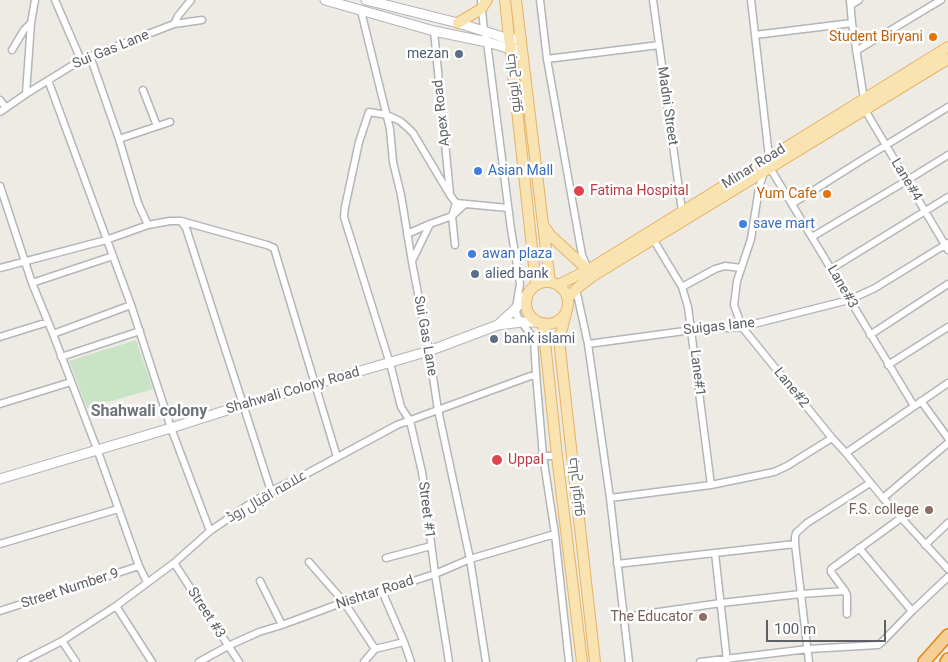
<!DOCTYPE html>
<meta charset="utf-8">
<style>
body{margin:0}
#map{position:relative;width:948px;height:662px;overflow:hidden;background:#eeebe5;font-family:Roboto,sans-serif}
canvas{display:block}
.scale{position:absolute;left:766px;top:620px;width:120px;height:22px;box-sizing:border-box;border:2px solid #5d6165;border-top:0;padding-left:6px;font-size:15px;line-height:18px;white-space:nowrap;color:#5d6165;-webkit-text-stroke:4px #fff;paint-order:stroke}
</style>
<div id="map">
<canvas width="948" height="662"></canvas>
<div class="scale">100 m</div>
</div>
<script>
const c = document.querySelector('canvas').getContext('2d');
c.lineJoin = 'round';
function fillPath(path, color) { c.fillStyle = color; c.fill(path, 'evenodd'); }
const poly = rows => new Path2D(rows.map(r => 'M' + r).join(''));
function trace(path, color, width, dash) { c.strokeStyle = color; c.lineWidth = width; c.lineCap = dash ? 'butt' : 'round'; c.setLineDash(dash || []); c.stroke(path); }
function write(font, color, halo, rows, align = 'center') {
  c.font = font + ' Roboto,Cairo,sans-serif'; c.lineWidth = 5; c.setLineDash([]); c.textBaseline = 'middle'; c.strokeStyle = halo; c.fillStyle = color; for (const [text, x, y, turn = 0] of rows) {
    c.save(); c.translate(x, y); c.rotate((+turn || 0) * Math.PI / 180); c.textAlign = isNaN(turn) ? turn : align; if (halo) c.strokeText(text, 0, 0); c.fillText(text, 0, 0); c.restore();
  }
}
const green = poly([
 [136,340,153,389,87,408,69,361]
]);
const street = poly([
 [55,0,81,60],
 [481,0,484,30,487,42,511,229,520,284,516,308,517,316,534,339,536,374,543,456,555,534,569,662],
 [540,0,547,59,582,255,587,267],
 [653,0,682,211],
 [751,0,769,157],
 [850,0,852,23,864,99],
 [851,5,859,0],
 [361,11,390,129,393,162,401,195,412,262,429,351,438,410,470,559,486,662],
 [174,24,202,20],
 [434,31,450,194],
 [755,35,852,23],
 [12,50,24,30,31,23],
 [856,51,941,0],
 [90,56,119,139,138,203,148,225,170,221,181,221,267,245,274,248,337,457],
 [547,59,659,45],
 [48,80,131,305,171,428,210,531],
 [143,90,157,126],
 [26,94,31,23,35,0],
 [0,100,6,108],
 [865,110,948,250],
 [0,112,26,94,81,60,174,24,178,16,191,0],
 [119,139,170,122],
 [770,168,914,406],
 [764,172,759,188,751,239,737,281,734,305,742,327,832,438,846,453,883,498,948,569],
 [0,186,32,283,53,334,97,449,139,566,147,582],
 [792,204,857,163,948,107],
 [181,221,186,228,271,491],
 [407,234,430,224,452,216,465,204],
 [812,237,906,181,948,155],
 [653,239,682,287,688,307,711,485],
 [455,245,452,216,456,203],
 [412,261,430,224],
 [0,268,106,240,148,225],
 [831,269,948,197],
 [32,283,113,256],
 [682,287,715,269,725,266,741,268],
 [576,289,588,344,610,498,629,662],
 [53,334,131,305],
 [870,335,948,284],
 [0,337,48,322],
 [588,344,692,330,742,327,849,300,875,288,948,243],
 [61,357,140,331],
 [888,365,948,327],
 [921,401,948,438],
 [0,404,71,382],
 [846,453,948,383],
 [519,462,543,456,557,456],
 [610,498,711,485,774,472,787,466,832,438],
 [883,498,948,443],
 [0,544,118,509],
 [795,544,795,537,796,533,807,523,870,483],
 [925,545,948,523],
 [859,548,912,611],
 [715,553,727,661],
 [386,558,431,546],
 [309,562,344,602,375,649],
 [174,563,239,662],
 [617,564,795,544,809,662],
 [260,581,282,625],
 [382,591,404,642],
 [116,606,152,662],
 [0,611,139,566],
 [847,614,847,595,845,591,831,572,831,569,901,518],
 [624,617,721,603,801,594,845,591],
 [62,641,76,662],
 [21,662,62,641,116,606,174,563,210,531,248,505,271,491,308,473,397,425,536,374],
 [199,662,228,646,259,632,282,625,344,602,382,591,435,574,470,559,555,534],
 [364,662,375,649,404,642,411,662],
 [449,662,435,574,422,472,410,421,401,407,391,367,344,217,345,207,359,142,369,112,387,115,400,121,408,128,413,133,450,195,456,203,508,208],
 [700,662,808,649,878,645,882,642,912,611,948,577]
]);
const secondary = poly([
 [325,0,434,31,487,42,511,49,517,49],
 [366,0,458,23,509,39,521,39],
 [498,325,516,308,532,288],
 [0,479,171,428,243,405,429,351,498,325,522,322,538,322]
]);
const primary = poly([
 [505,0,536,284],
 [516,0,550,282],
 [458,23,481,9,487,0],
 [543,225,551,236,588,270],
 '526 303a21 21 0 1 1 42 0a21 21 0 1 1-42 0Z',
 [558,285,588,270,948,47],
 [568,298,576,289,593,276,948,59],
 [566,313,560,337,560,349,595,662],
 [543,323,557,456,582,662]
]);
const highway = poly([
 [924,662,948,635],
 [946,662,948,659]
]);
const markers = [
 [933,37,5,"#e8710a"],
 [459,54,5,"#5c6f8a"],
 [478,171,5,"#3f7fe0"],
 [579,191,6,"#e0444e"],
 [827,194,5,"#e8710a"],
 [743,224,5,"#3f7fe0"],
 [472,254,5,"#3f7fe0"],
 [475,274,5,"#5c6f8a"],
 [494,339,5,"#5c6f8a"],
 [497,460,6,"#e0444e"],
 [929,510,5,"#8d6e63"],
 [703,617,5,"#8d6e63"]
];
const foodNames = [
 ["Student Biryani",923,37],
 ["Yum Cafe",817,194]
];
const streetNames = [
 ["Sui Gas Lane",111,50,-22],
 ["جناح ایونیو",514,83,-96],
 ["Madni Street",667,106,82],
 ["Apex Road",442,113,-96],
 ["Minar Road",754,167,-32],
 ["Lane#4",906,180,59],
 ["Lane#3",842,287,60],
 ["Suigas lane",719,327,-6],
 ["Sui Gas Lane",425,336,80],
 ["Lane#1",697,373,83],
 ["Lane#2",791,388,51],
 ["Shahwali Colony Road",293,391,-16],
 ["جناح ایونیو",576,487,-96],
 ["علامہ اقبال روڈ",267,497,-30],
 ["Street #1",426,510,83],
 ["Street Number 9",70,589,-18],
 ["Nishtar Road",375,593,-18],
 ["Street #3",206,613,57]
];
const serviceNames = [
 ["mezan",449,54,"right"],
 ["alied bank",485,274],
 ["bank islami",504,339]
];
const shopNames = [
 ["Asian Mall",488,171],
 ["save mart",753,224],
 ["awan plaza",482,254]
];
const healthNames = [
 ["Fatima Hospital",590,191],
 ["Uppal",508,460]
];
const educationNames = [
 ["F.S. college",919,510],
 ["The Educator",693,617]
];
const quarterNames = [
 ["Shahwali colony",149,412]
];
fillPath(green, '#c8e4c4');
trace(street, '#b3b6b9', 9);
trace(secondary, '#b2b5b9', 11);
trace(primary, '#e6b266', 12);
trace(highway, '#e28512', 14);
trace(street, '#fff', 6);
trace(secondary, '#fff', 9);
trace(primary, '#f9e3b0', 10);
trace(highway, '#f5d096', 11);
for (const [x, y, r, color] of markers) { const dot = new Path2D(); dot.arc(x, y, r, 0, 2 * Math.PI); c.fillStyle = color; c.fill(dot); trace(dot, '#fff', 2); }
write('14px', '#c56008', '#fff', foodNames, 'right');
write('14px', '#5d6165', '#fff', streetNames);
write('14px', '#4e5e75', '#fff', serviceNames, 'left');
write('14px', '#366cbe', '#fff', shopNames, 'left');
write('14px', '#be3a42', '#fff', healthNames, 'left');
write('14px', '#785e54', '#fff', educationNames, 'right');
write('bold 16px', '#6e7377', '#fff', quarterNames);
</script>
